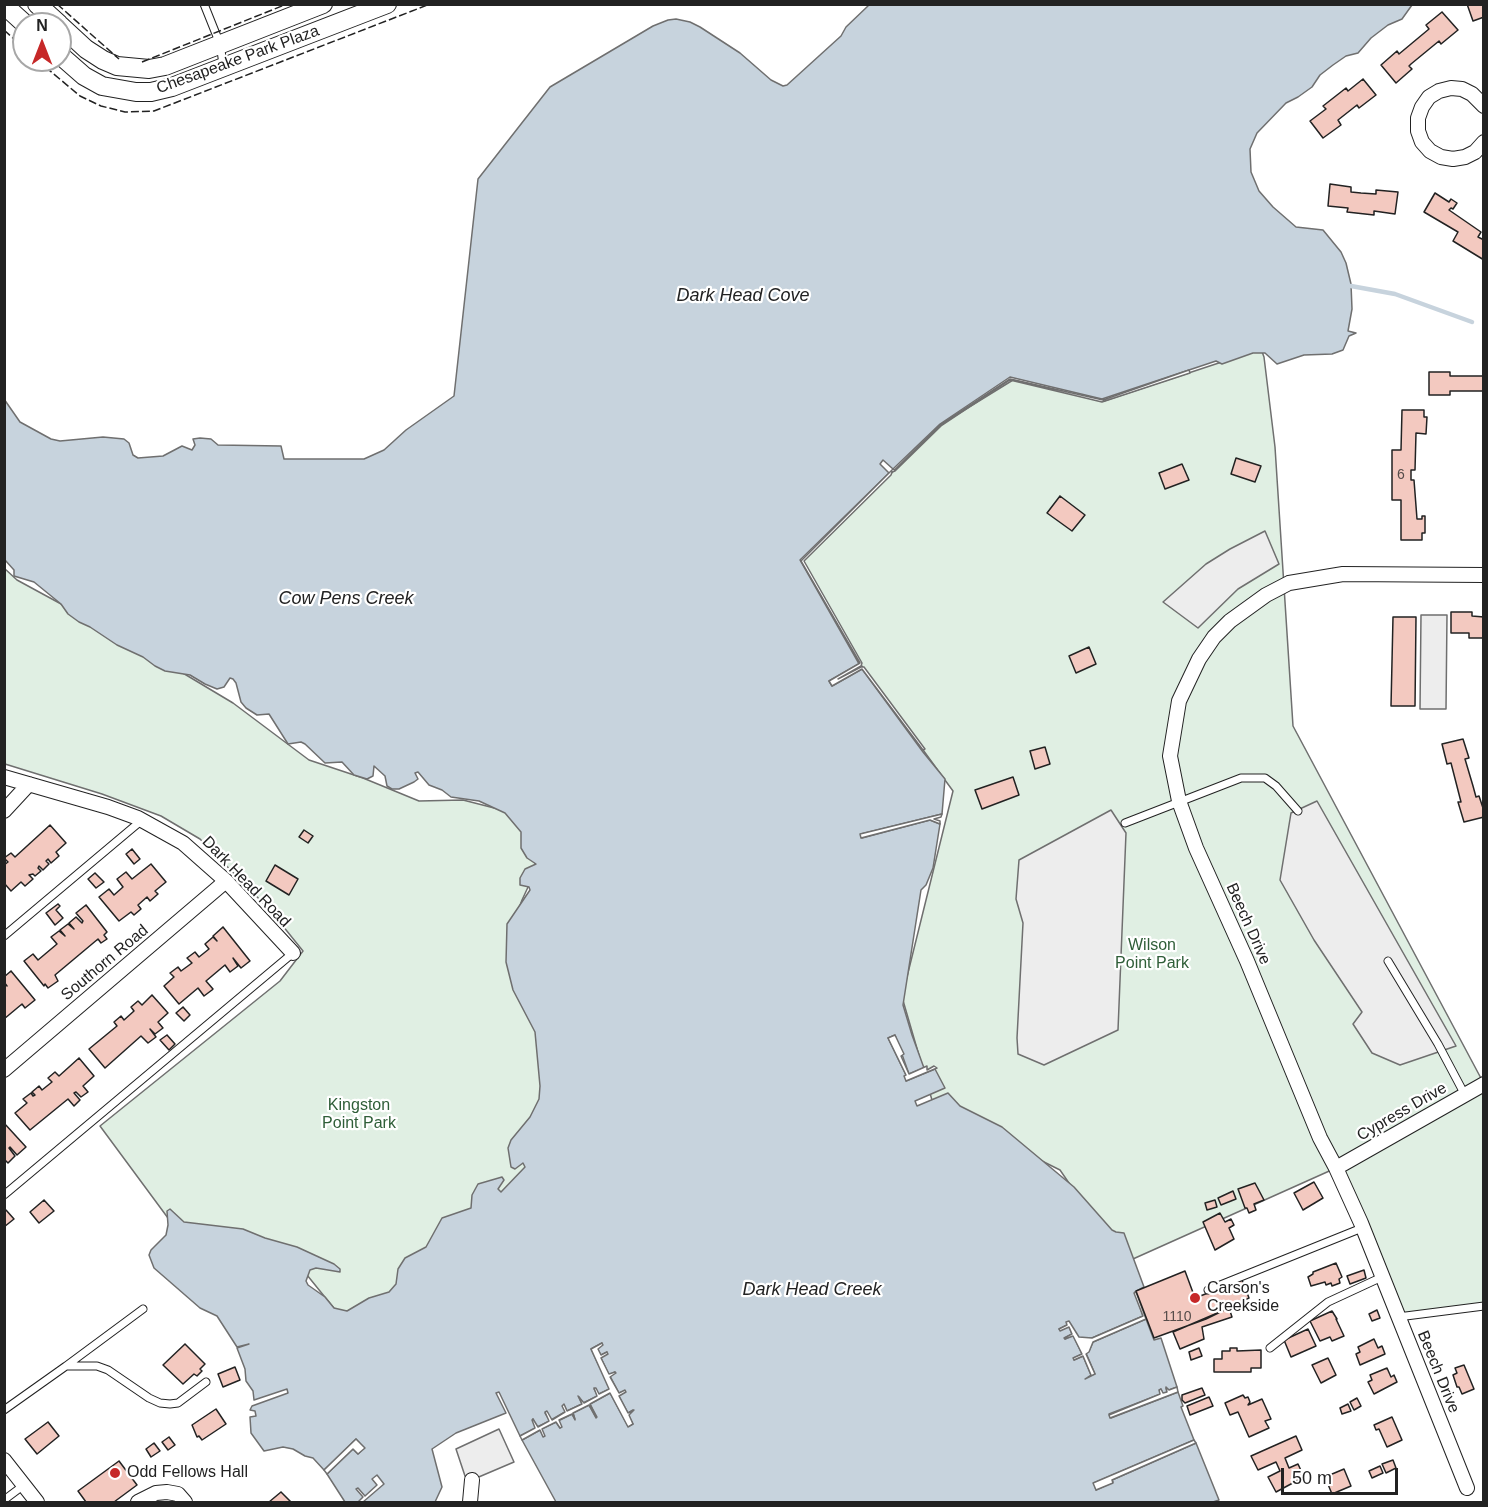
<!DOCTYPE html>
<style>
body{margin:0}
#map{position:relative;width:1488px;height:1507px;overflow:hidden;background:#fff;font-family:Arial,sans-serif}
canvas{display:block}
.frame{position:absolute;inset:0;border:6px solid #222;pointer-events:none}
.north{position:absolute;left:12px;top:12px;width:60px;height:60px;box-sizing:border-box;background:#fff;border:2px solid #a7a7a7;border-radius:50%;rotate:0deg;font-size:16px;font-weight:700;line-height:24px;text-align:center;color:#222}
.north::after{content:'';display:block;margin:auto;width:21px;height:27px;background:#c62828;clip-path:polygon(50% 0,100% 100%,50% 72%,0 100%)}
.scale{position:absolute;left:1281px;top:1468px;width:117px;height:27px;box-sizing:border-box;border:3px solid #222;border-top:0;padding-left:8px;font-size:18px;line-height:21px;white-space:nowrap;color:#222;-webkit-text-stroke:4px #fff;paint-order:stroke}
</style>
<div id="map">
<canvas width="1488" height="1507"></canvas>
<div class="frame"></div>
<div class="north">N</div>
<div class="scale">50 m</div>
</div>
<script>
const c = document.querySelector('canvas').getContext('2d');
c.lineJoin = 'round';
function fillPath(path, color) { c.fillStyle = color; c.fill(path, 'evenodd'); }
const poly = rows => new Path2D(rows.map(r => 'M' + r).join(''));
function trace(path, color, width, dash) { c.strokeStyle = color; c.lineWidth = width; c.lineCap = dash ? 'butt' : 'round'; c.setLineDash(dash || []); c.stroke(path); }
function write(font, color, halo, rows, align = 'center') {
  c.font = font + ' Arial,sans-serif'; c.lineWidth = 4.5; c.setLineDash([]); c.textBaseline = 'middle'; c.strokeStyle = halo; c.fillStyle = color; for (const [text, x, y, turn = 0] of rows) {
    c.save(); c.translate(x, y); c.rotate((+turn || 0) * Math.PI / 180); c.textAlign = isNaN(turn) ? turn : align; if (halo) c.strokeText(text, 0, 0); c.fillText(text, 0, 0); c.restore();
  }
}
const green = poly([
 [1261,349,1264,357,1275,447,1293,726,1483,1082,1483,1306,1398,1317,1336,1168,1124,1263,1060,1170,934,1107,902,997,953,791,856,658,803,561,940,425,1013,380,1104,401,1261,349],
 [4,568,17,580,131,642,233,703,309,760,363,778,419,801,463,800,502,810,522,824,532,844,536,870,522,900,510,933,537,1028,547,1111,525,1170,380,1308,337,1312,307,1275,278,1249,182,1237,100,1126,280,981,303,951,270,910,200,839,161,816,102,794,5,764,4,568]
]);
const parking = poly([
 [1265,531,1279,564,1238,589,1198,628,1163,602,1206,564,1230,549,1265,531],
 [1421,615,1447,615,1446,709,1420,709,1421,615],
 [1317,801,1456,1046,1400,1065,1372,1053,1353,1024,1362,1012,1314,940,1280,880,1291,813,1317,801],
 [1111,810,1126,833,1118,1030,1044,1065,1018,1054,1017,1038,1023,923,1016,899,1019,860,1111,810],
 [499,1429,514,1462,467,1482,456,1449,499,1429]
]);
const water = poly([
 [869,5,1412,5,1402,19,1388,25,1371,38,1358,53,1346,56,1333,65,1320,75,1312,87,1298,97,1286,103,1257,133,1250,149,1251,172,1259,191,1273,207,1296,227,1323,230,1341,252,1346,263,1351,284,1352,309,1348,331,1356,333,1349,336,1343,350,1332,354,1304,355,1277,364,1265,353,1253,353,1222,364,1216,361,1102,399,1010,377,940,424,893,469,883,460,880,464,889,473,800,560,859,664,829,681,832,686,862,669,923,752,945,779,942,814,861,834,862,838,930,820,940,824,933,868,926,885,921,890,903,1005,912,1035,924,1068,909,1074,895,1035,888,1038,906,1075,906,1081,935,1069,945,1088,915,1101,917,1106,948,1093,960,1106,1002,1127,1074,1187,1112,1230,1116,1232,1124,1233,1144,1287,1135,1292,1143,1316,1092,1338,1079,1338,1067,1325,1059,1329,1069,1327,1072,1334,1065,1338,1065,1339,1073,1335,1082,1354,1074,1358,1074,1360,1083,1356,1091,1375,1095,1374,1086,1353,1089,1351,1093,1342,1146,1319,1154,1340,1161,1338,1177,1387,1169,1390,1166,1388,1167,1392,1163,1394,1161,1389,1161,1394,1109,1414,1111,1418,1178,1392,1183,1406,1181,1407,1194,1440,1094,1483,1096,1490,1113,1482,1112,1480,1196,1443,1219,1500,1213,1502,556,1502,522,1440,540,1430,543,1436,541,1429,556,1422,560,1428,558,1421,572,1414,575,1419,573,1413,589,1405,596,1417,590,1404,610,1393,628,1426,633,1424,628,1414,633,1410,628,1413,619,1396,625,1392,625,1391,619,1393,610,1376,615,1372,609,1375,601,1358,607,1352,601,1355,597,1348,602,1343,591,1349,610,1389,599,1394,594,1389,598,1396,583,1403,579,1397,582,1404,567,1411,564,1405,565,1412,551,1420,547,1412,545,1413,550,1421,537,1427,533,1419,536,1428,520,1436,499,1392,496,1393,506,1413,456,1433,432,1449,442,1487,435,1502,363,1502,384,1484,377,1475,372,1479,377,1485,365,1496,358,1488,356,1489,363,1497,358,1502,345,1502,327,1474,353,1449,358,1454,364,1448,356,1439,324,1470,313,1458,305,1456,293,1449,283,1447,264,1451,251,1433,250,1417,256,1416,255,1411,250,1410,252,1406,288,1393,287,1389,254,1400,253,1391,246,1381,245,1369,237,1348,249,1344,237,1347,217,1316,200,1308,154,1268,149,1255,151,1250,166,1235,168,1225,167,1211,170,1209,184,1222,243,1229,265,1238,297,1247,334,1264,340,1269,340,1272,316,1268,310,1270,306,1281,308,1285,325,1297,334,1308,347,1311,369,1298,389,1292,396,1284,398,1269,405,1258,426,1247,442,1218,471,1208,472,1195,478,1184,502,1177,504,1180,498,1189,501,1192,525,1167,523,1163,515,1169,511,1167,508,1148,511,1140,530,1117,539,1099,540,1086,535,1032,513,990,506,962,507,924,530,890,529,887,520,885,520,878,525,869,536,864,527,858,521,848,521,832,505,813,479,801,451,797,442,790,429,785,418,772,415,773,418,779,414,782,399,789,392,789,387,786,385,776,374,766,373,776,367,779,354,775,342,762,325,763,305,744,301,742,288,744,269,714,257,715,246,708,241,702,236,683,233,679,230,678,224,687,217,689,205,684,190,675,165,671,155,666,143,657,117,645,90,627,79,622,68,614,61,604,34,582,14,576,14,570,5,560,4,399,20,422,51,439,60,441,103,437,124,439,129,443,133,455,138,458,163,456,182,446,192,450,195,445,193,439,200,438,211,439,218,445,281,446,284,459,364,459,384,450,406,430,454,396,478,179,550,87,653,26,668,20,676,19,690,22,700,27,740,53,771,80,783,86,787,85,841,36,846,27,869,5]
]);
const pier = poly([
 [1189,370,1190,373,1102,402,1010,380,941,426,895,471,892,472,891,475,804,561,862,663,861,666,838,679,861,667,864,667,925,749,923,750,862,669,832,686,829,681,860,663,801,561,893,469,895,470,940,425,1010,379,1103,400,1189,370],
 [942,814,941,817,934,819,940,821,940,824,930,820,861,838,860,834,942,814],
 [895,1035,904,1054,901,1056,909,1074,927,1066,927,1070,934,1066,937,1068,906,1081,904,1076,906,1075,888,1038,895,1035],
 [1136,1292,1146,1319,1093,1342,1089,1352,1086,1354,1095,1374,1085,1379,1091,1375,1083,1356,1074,1360,1073,1358,1082,1354,1073,1336,1065,1339,1064,1338,1072,1334,1069,1327,1060,1331,1059,1329,1067,1325,1066,1322,1069,1321,1079,1337,1092,1338,1143,1316,1134,1293,1136,1292],
 [602,1343,603,1345,598,1349,601,1355,607,1352,608,1354,601,1358,609,1374,615,1372,616,1373,610,1377,619,1393,625,1390,626,1392,619,1396,628,1413,634,1410,629,1415,633,1424,628,1427,610,1393,590,1404,597,1417,596,1418,589,1405,573,1413,575,1420,572,1414,559,1420,562,1427,560,1428,556,1422,542,1429,545,1436,543,1437,540,1430,522,1440,520,1436,535,1428,532,1420,533,1419,538,1427,549,1421,545,1412,547,1411,552,1420,565,1412,562,1406,564,1404,567,1411,582,1404,578,1396,584,1403,597,1396,594,1388,596,1388,599,1394,609,1389,591,1349,602,1343],
 [1166,1387,1169,1390,1177,1387,1178,1392,1110,1418,1109,1415,1160,1394,1159,1390,1161,1389,1163,1393,1167,1392,1166,1387],
 [356,1439,365,1448,358,1454,353,1449,327,1474,324,1470,356,1439],
 [1194,1440,1196,1443,1112,1480,1113,1483,1096,1490,1093,1483,1194,1440]
]);
const stream = poly([
 [1351,286,1395,294,1472,322]
]);
const building = poly([
 [1467,4,1484,4,1484,17,1473,21,1467,4],
 [1442,12,1458,30,1441,44,1439,41,1411,64,1409,66,1412,69,1396,83,1381,65,1397,51,1399,54,1429,29,1426,25,1442,12],
 [1363,79,1376,95,1359,108,1357,105,1338,120,1341,125,1323,138,1310,121,1326,109,1323,106,1346,88,1348,91,1363,79],
 [1330,184,1351,187,1351,192,1361,193,1376,194,1376,190,1398,192,1395,214,1374,211,1374,215,1347,212,1348,208,1328,206,1330,184],
 [1435,193,1449,202,1451,199,1457,203,1453,209,1451,208,1449,210,1481,232,1478,237,1484,240,1484,260,1453,241,1458,232,1424,212,1435,193],
 [1429,372,1450,372,1450,376,1484,376,1484,391,1450,391,1450,395,1429,395,1429,372],
 [1402,410,1424,410,1424,417,1427,417,1426,434,1416,433,1415,470,1411,470,1411,480,1414,480,1417,519,1422,519,1422,516,1425,516,1425,533,1422,533,1422,540,1401,540,1401,500,1392,500,1392,450,1401,450,1402,410],
 [1236,458,1261,466,1255,482,1231,474,1236,458],
 [1182,464,1189,480,1165,489,1159,473,1182,464],
 [1060,496,1085,515,1072,531,1047,513,1060,496],
 [1451,612,1472,612,1472,616,1484,617,1484,638,1469,638,1469,633,1451,633,1451,612],
 [1393,617,1416,617,1415,706,1391,706,1393,617],
 [1089,647,1096,664,1076,673,1069,656,1089,647],
 [1463,739,1469,758,1465,759,1473,786,1476,797,1479,796,1484,811,1484,817,1464,822,1458,802,1461,802,1451,763,1447,764,1442,744,1463,739],
 [1045,747,1050,764,1035,769,1030,751,1045,747],
 [1013,777,1019,795,982,809,975,790,1013,777],
 [50,825,66,843,56,852,59,856,51,863,48,859,46,861,49,864,43,870,39,866,38,868,41,871,35,876,33,874,29,875,33,879,25,886,21,882,11,891,4,883,4,865,8,862,4,858,11,853,15,857,50,825],
 [304,830,313,836,308,843,299,837,304,830],
 [132,849,140,859,134,864,126,854,132,849],
 [151,864,166,882,155,891,158,894,150,901,147,897,138,905,141,909,134,915,131,912,119,921,99,897,109,889,114,895,123,887,117,879,126,872,132,879,151,864],
 [275,865,298,879,289,895,266,881,275,865],
 [95,873,104,882,96,888,88,879,95,873],
 [58,904,60,906,56,910,63,918,55,925,46,913,58,904],
 [86,905,107,932,104,935,107,939,101,943,98,939,55,975,58,981,48,988,45,984,44,986,24,961,33,954,38,960,57,944,51,937,59,931,65,936,60,930,68,924,74,929,69,923,76,917,82,923,83,921,76,913,86,905],
 [223,927,250,961,241,968,233,958,238,966,230,972,225,965,206,981,213,989,212,990,204,996,198,988,179,1004,164,986,174,977,170,973,178,967,181,971,192,963,187,958,195,952,199,957,209,949,205,944,213,937,217,941,213,936,223,927],
 [11,971,35,1000,25,1008,22,1004,4,1019,4,984,7,986,4,982,4,977,11,971],
 [152,995,168,1013,158,1022,163,1028,155,1034,150,1029,156,1037,148,1043,141,1036,105,1068,89,1049,117,1026,114,1022,121,1016,124,1020,134,1011,131,1007,138,1001,142,1005,152,995],
 [183,1007,190,1015,184,1021,176,1013,183,1007],
 [167,1035,175,1044,169,1050,160,1040,167,1035],
 [79,1058,94,1076,83,1086,88,1092,81,1097,76,1092,74,1093,80,1100,74,1106,68,1099,30,1130,15,1113,27,1103,23,1099,31,1093,33,1096,35,1095,32,1092,39,1086,42,1090,52,1082,48,1078,55,1072,59,1076,79,1058],
 [4,1123,26,1147,17,1155,10,1147,9,1148,15,1156,8,1163,4,1159,4,1123],
 [1314,1182,1323,1198,1303,1210,1294,1193,1314,1182],
 [1255,1183,1264,1200,1254,1204,1256,1210,1249,1213,1247,1208,1245,1208,1238,1189,1255,1183],
 [1233,1191,1236,1199,1221,1205,1218,1198,1233,1191],
 [44,1200,54,1211,39,1223,30,1212,44,1200],
 [1215,1200,1217,1207,1207,1210,1205,1203,1215,1200],
 [6,1210,14,1219,4,1227,4,1211,6,1210],
 [1220,1213,1225,1222,1231,1219,1234,1225,1229,1228,1234,1239,1215,1250,1203,1222,1220,1213],
 [1336,1263,1342,1277,1339,1279,1340,1283,1332,1286,1331,1283,1326,1285,1325,1282,1311,1286,1308,1277,1313,1274,1313,1272,1336,1263],
 [1364,1270,1366,1278,1350,1284,1347,1276,1364,1270],
 [1185,1271,1195,1298,1242,1280,1249,1298,1206,1319,1154,1338,1136,1291,1185,1271],
 [1229,1308,1232,1317,1202,1327,1204,1339,1180,1349,1173,1332,1229,1308],
 [1377,1310,1380,1318,1372,1321,1369,1314,1377,1310],
 [1332,1311,1337,1319,1336,1319,1344,1336,1332,1341,1330,1337,1320,1341,1310,1321,1332,1311],
 [1308,1329,1316,1346,1291,1357,1284,1340,1308,1329],
 [1374,1339,1378,1348,1382,1346,1385,1354,1360,1365,1356,1354,1360,1352,1358,1347,1374,1339],
 [185,1344,205,1364,200,1369,202,1371,197,1376,194,1374,183,1384,163,1365,185,1344],
 [1199,1348,1202,1356,1191,1360,1189,1352,1199,1348],
 [1230,1348,1237,1348,1237,1351,1261,1350,1261,1368,1251,1368,1251,1372,1214,1372,1214,1359,1222,1359,1222,1351,1230,1351,1230,1348],
 [1328,1358,1336,1375,1321,1383,1312,1365,1328,1358],
 [1464,1365,1474,1389,1462,1394,1459,1387,1457,1387,1453,1375,1457,1373,1455,1368,1464,1365],
 [235,1367,240,1380,223,1387,218,1374,235,1367],
 [1387,1368,1391,1377,1394,1375,1397,1382,1374,1394,1368,1382,1372,1380,1370,1375,1387,1368],
 [1202,1388,1205,1395,1185,1403,1182,1400,1182,1395,1202,1388],
 [1243,1395,1245,1398,1248,1397,1250,1402,1248,1405,1262,1399,1271,1419,1265,1421,1269,1428,1249,1437,1238,1412,1230,1415,1225,1403,1243,1395],
 [1209,1397,1213,1406,1190,1415,1187,1406,1209,1397],
 [1357,1398,1361,1406,1354,1410,1350,1402,1357,1398],
 [1348,1404,1351,1411,1342,1414,1340,1408,1348,1404],
 [216,1409,226,1424,202,1440,199,1436,197,1437,192,1425,216,1409],
 [1392,1417,1402,1440,1387,1447,1379,1429,1376,1430,1374,1425,1392,1417],
 [48,1422,59,1436,37,1454,25,1439,48,1422],
 [1296,1436,1302,1450,1285,1458,1289,1468,1298,1464,1304,1477,1276,1492,1268,1477,1280,1471,1276,1462,1258,1470,1251,1456,1296,1436],
 [169,1437,175,1445,168,1450,162,1442,169,1437],
 [154,1443,160,1451,151,1457,146,1449,154,1443],
 [1393,1460,1396,1468,1386,1473,1382,1464,1393,1460],
 [119,1461,137,1485,114,1502,86,1502,78,1491,119,1461],
 [1380,1466,1383,1473,1372,1478,1369,1471,1380,1466],
 [1344,1469,1351,1486,1332,1494,1325,1477,1344,1469],
 [281,1492,291,1502,269,1502,281,1492]
]);
const service = poly([
 [204,4,220,44,223,64],
 [1125,823,1241,778,1265,778,1276,786,1298,811],
 [4,936,142,820],
 [1388,961,1438,1044,1465,1095],
 [4,1195,293,953],
 [1208,1290,1362,1228],
 [1398,1317,1484,1306],
 [1270,1348,1328,1302,1382,1277],
 [66,1366,143,1309],
 [4,1410,66,1366,97,1366,108,1370,149,1398,160,1403,170,1404,178,1403,206,1382],
 [4,1500,24,1485]
]);
const minor = poly([
 [1484,106,1472,94,1462,89,1451,88,1439,91,1429,97,1422,107,1418,118,1418,131,1422,142,1430,151,1441,157,1453,159,1465,157,1475,152,1484,142],
 [4,777,108,807,138,818,183,843,226,881,293,953],
 [4,811,29,784],
 [4,1070,226,881],
 [1336,1168,1484,1084],
 [4,1460,37,1502],
 [1467,1488,1361,1223,1336,1168,1320,1138,1247,961,1196,848,1179,801,1170,756,1179,701,1199,659,1214,637,1230,621,1266,595,1289,583,1343,574,1484,575],
 [138,1502,156,1493,167,1492,178,1494,185,1502],
 [470,1502,472,1480]
]);
const tertiary = poly([
 [37,4,59,24],
 [4,5,25,24],
 [60,25,86,49,103,60,117,66,149,69,165,66,323,4],
 [60,55,84,76,102,86,136,92,151,92,172,87,387,4]
]);
const fence = poly([
 [57,4,119,59],
 [4,30,24,48],
 [37,60,80,96,101,106,125,112,154,111,430,4],
 [142,62,287,4]
]);
const markers = [
 [1195,1298,6,"#c62828"],
 [115,1473,6,"#c62828"]
];
const numberNames = [
 ["6",1401,475],
 ["1110",1177,1317]
];
const streetNames = [
 ["Chesapeake Park Plaza",238,60,-20],
 ["Dark Head Road",246,882,46],
 ["Beech Drive",1248,924,66],
 ["Southorn Road",105,963,-40],
 ["Cypress Drive",1402,1112,-30],
 ["Beech Drive",1438,1372,68]
];
const parkNames = [
 ["Wilson",1152,946],
 ["Point Park",1152,964],
 ["Kingston",359,1106],
 ["Point Park",359,1124]
];
const poiNames = [
 ["Carson's",1207,1289],
 ["Creekside",1207,1307],
 ["Odd Fellows Hall",127,1473]
];
const waterNames = [
 ["Dark Head Cove",743,296],
 ["Cow Pens Creek",346,599],
 ["Dark Head Creek",812,1290]
];
fillPath(green, '#e0efe3');
trace(green, '#6f6f6f', 1.5);
fillPath(parking, '#ededed');
trace(parking, '#6f6f6f', 1.5);
fillPath(water, '#c7d3dd');
trace(water, '#6f6f6f', 1.5);
fillPath(pier, '#fff');
trace(pier, '#6f6f6f', 1.5);
trace(stream, '#c7d3dd', 4.5);
fillPath(building, '#f3c9c0');
trace(building, '#222', 1.5);
trace(service, '#222', 9);
trace(minor, '#222', 16);
trace(tertiary, '#222', 20);
trace(service, '#fff', 7);
trace(minor, '#fff', 14);
trace(tertiary, '#fff', 18);
trace(fence, '#222', 1.5, [8, 3]);
for (const [x, y, r, color] of markers) { const dot = new Path2D(); dot.arc(x, y, r, 0, 2 * Math.PI); c.fillStyle = color; c.fill(dot); trace(dot, '#fff', 2); }
write('14px', '#564c4a', null, numberNames);
write('16px', '#222', '#fff', streetNames);
write('16px', '#2f5e38', '#fff', parkNames);
write('16px', '#222', '#fff', poiNames, 'left');
write('italic 18px', '#222', '#fff', waterNames);
</script>
